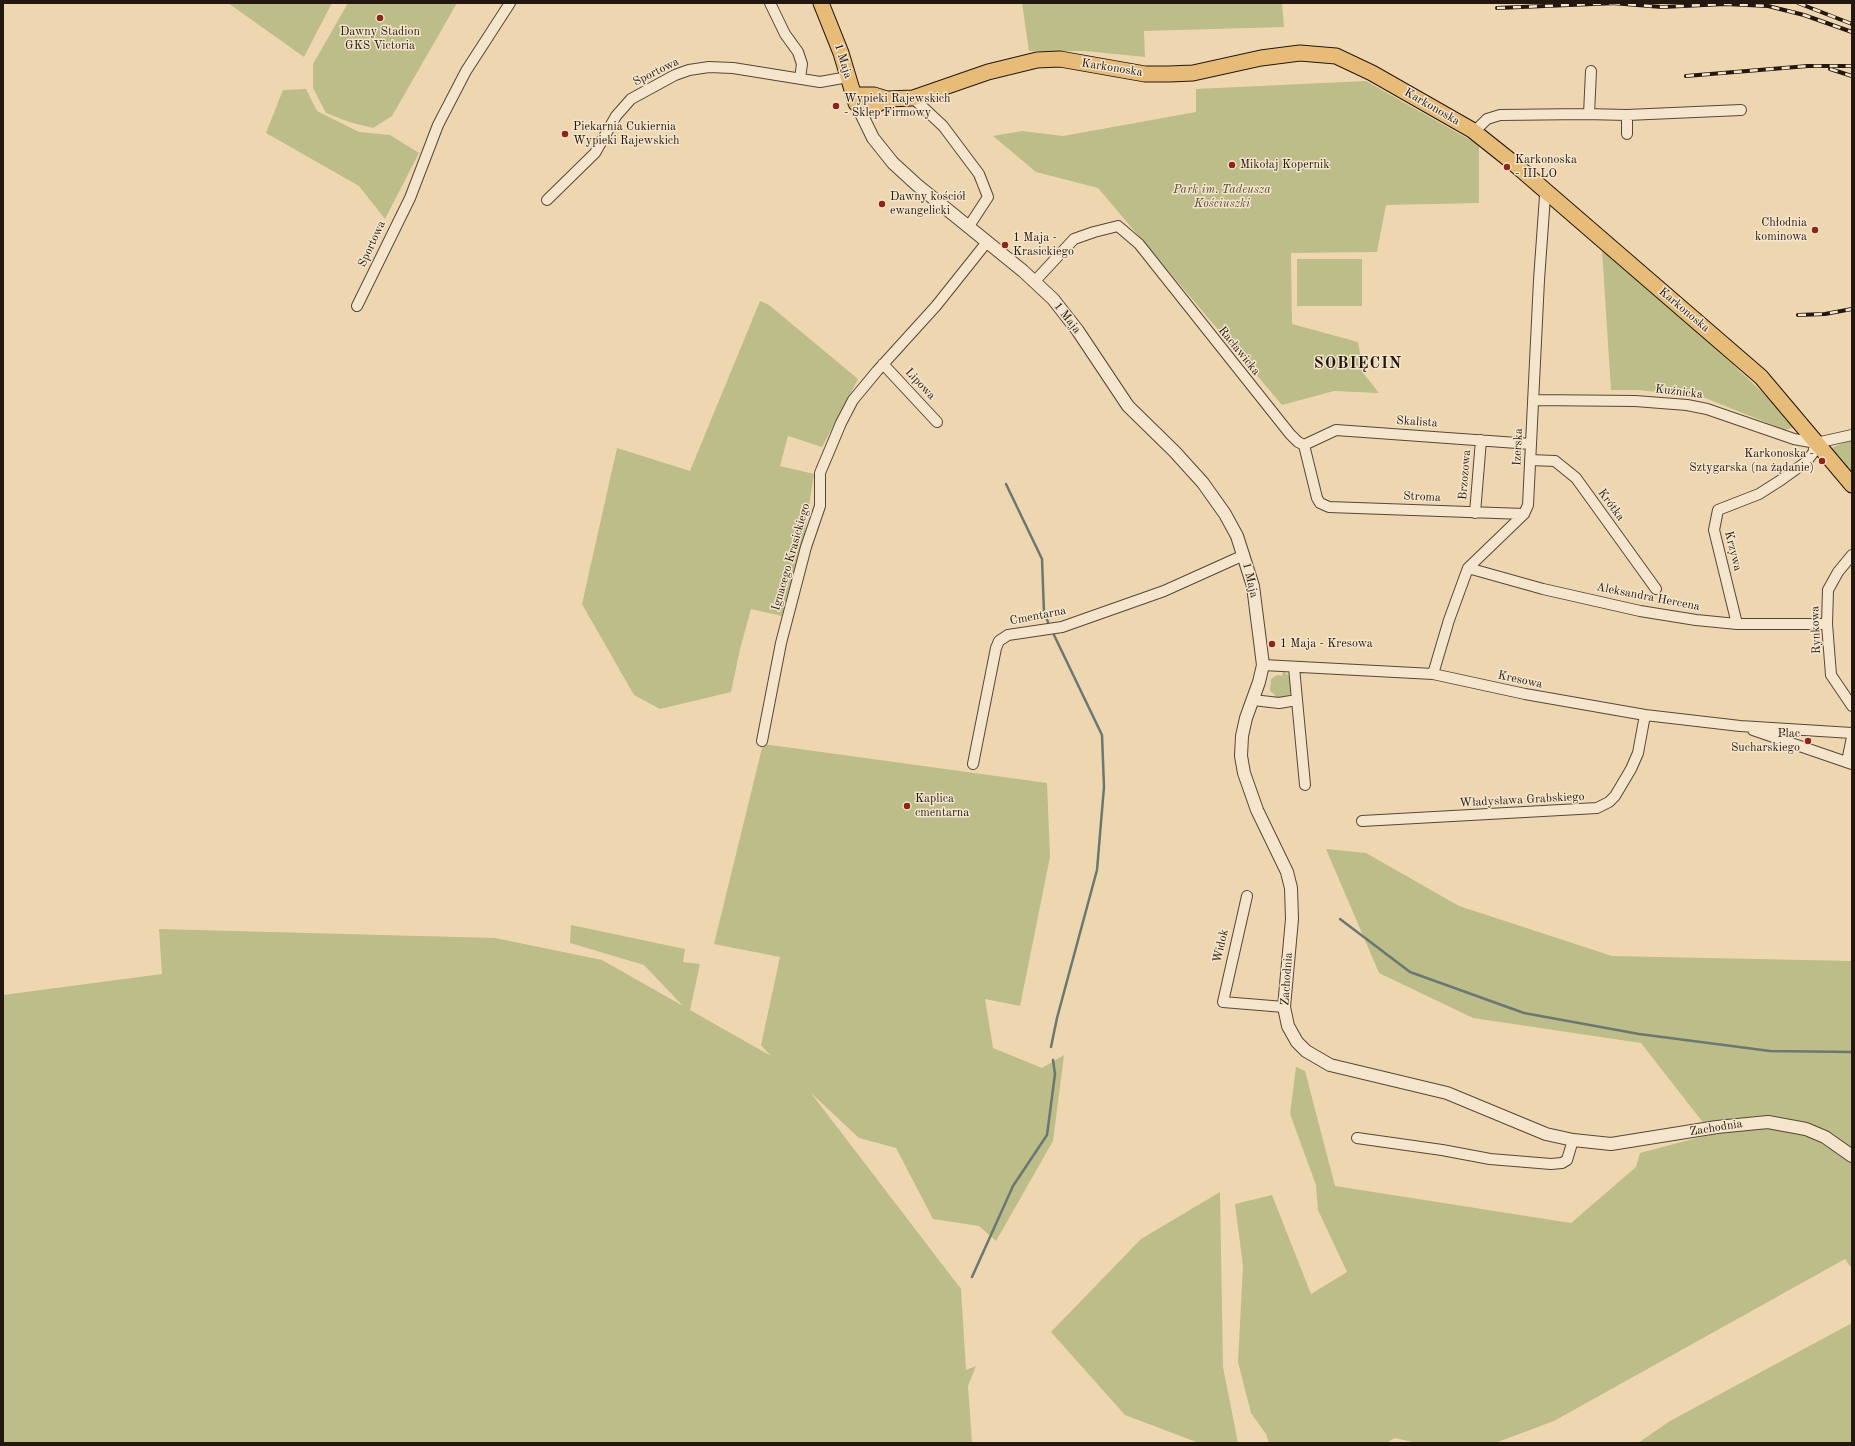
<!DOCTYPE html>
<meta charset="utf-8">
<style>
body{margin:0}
#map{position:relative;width:1855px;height:1446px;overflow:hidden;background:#eed7b0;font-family:"Old Standard TT",serif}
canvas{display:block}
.frame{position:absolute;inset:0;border:4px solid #231710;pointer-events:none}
</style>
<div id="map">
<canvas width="1855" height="1446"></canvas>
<div class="frame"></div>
</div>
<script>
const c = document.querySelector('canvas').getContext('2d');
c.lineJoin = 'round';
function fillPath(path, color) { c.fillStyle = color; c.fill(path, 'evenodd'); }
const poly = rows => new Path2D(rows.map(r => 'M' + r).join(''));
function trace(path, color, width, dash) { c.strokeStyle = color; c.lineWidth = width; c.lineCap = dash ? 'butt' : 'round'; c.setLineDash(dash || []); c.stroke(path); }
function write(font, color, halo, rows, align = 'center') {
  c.font = font + ' "Old Standard TT",serif'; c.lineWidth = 3; c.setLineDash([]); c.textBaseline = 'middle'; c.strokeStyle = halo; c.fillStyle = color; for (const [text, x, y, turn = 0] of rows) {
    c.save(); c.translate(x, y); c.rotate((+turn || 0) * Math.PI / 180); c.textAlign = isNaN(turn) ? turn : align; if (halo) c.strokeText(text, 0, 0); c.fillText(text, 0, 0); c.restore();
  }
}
const green = poly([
 [228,3,332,3,304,57],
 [348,3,457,3,392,116,373,128,349,122,326,113,313,88,313,64],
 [1022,3,1282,3,1284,27,1144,31,1145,57,1085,51,1029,51],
 [1366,81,1479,145,1479,203,1386,205,1377,252,1291,253,1292,324,1358,342,1364,374,1379,393,1334,391,1282,405,1098,188,1036,172,993,136,1022,131,1063,136,1196,112,1196,89],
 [306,89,317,111,359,132,390,135,419,153,385,219,359,186,266,133,283,90],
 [1602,250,1712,345,1761,391,1795,427,1785,430,1705,398,1639,390,1611,390],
 [1297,259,1362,259,1362,306,1297,306],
 [760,301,769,305,858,379,822,447,788,436,780,466,814,474,804,536,782,616,751,609,740,649,731,692,660,709,634,695,582,604,617,448,690,471],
 [1852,439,1852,477,1829,449],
 [1283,671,1291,677,1292,691,1286,699,1275,701,1275,695,1270,691,1271,679,1277,675,1282,676],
 [763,744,1047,783,1050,857,1020,1006,985,999,993,1048,1042,1068,1064,1055,1053,1141,996,1241,979,1226,933,1219,896,1148,859,1138,811,1093,961,1289,966,1370,976,1366,968,1386,972,1443,3,1443,3,995,162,974,159,929,495,938,602,960,683,1006,644,965,570,943,571,925,685,949,683,962,700,964,690,1010,771,1056,761,1045,780,957,714,944],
 [1326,849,1366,853,1459,906,1612,956,1852,961,1852,1269,1845,1259,1554,1421,1495,1443,1417,1443,1395,1438,1386,1443,1269,1443,1266,1434,1251,1413,1238,1362,1243,1266,1235,1204,1272,1195,1311,1294,1347,1272,1318,1210,1316,1185,1290,1114,1296,1067,1305,1071,1335,1186,1571,1223,1636,1167,1640,1153,1712,1134,1641,1043,1473,1018,1379,973],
 [1220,1192,1223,1367,1238,1443,1199,1443,1125,1415,1051,1332,1141,1239],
 [1852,1323,1852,1443,1638,1443,1670,1421]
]);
const stream = poly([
 [1006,484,1042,559,1044,613,1048,622],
 [1340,919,1410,972,1524,1013,1639,1034,1770,1051,1852,1052],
 [1051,1047,1057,1018,1097,870,1104,787,1102,735,1054,635],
 [972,1277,1013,1186,1047,1135,1055,1074,1053,1060]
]);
const minor = poly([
 [770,3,785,34,798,52,802,64,800,78],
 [913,98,943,126,979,174,988,197,969,226],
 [1589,114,1591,71],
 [1627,115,1627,134],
 [1474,132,1487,119,1500,115,1585,114,1627,115,1741,110],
 [547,200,595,153,616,116,631,99,675,75,689,70,709,67,733,68,820,82,848,77],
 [1034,282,1074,239,1094,232,1118,226,1139,244,1290,434,1298,442,1304,445,1317,498,1320,503,1329,507,1524,514],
 [357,306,410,198,438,125,466,71,510,3],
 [883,364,937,422],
 [1533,400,1635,401,1687,405,1707,409,1794,439,1816,443,1852,435],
 [1304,445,1336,430,1531,444],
 [1530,460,1555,461,1576,478,1656,589],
 [1475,513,1481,440],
 [1852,555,1838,572,1828,590,1827,624,1831,675,1852,706],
 [1468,568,1543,589,1640,611,1696,620,1737,624,1827,624],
 [1737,624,1714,530,1718,510,1759,494,1781,480,1806,462,1813,453,1816,443],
 [1263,665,1433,674,1525,694,1645,715,1740,726,1852,733],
 [1433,674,1449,620,1468,568,1524,514,1528,505,1539,280,1545,196,1547,192],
 [1253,700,1279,703,1297,700,1294,667],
 [1297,700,1305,785],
 [1753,730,1852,764],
 [762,741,781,643,806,547,820,506,820,473,841,423,853,400,877,371,936,306,987,242],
 [1847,762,1852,737],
 [973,764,996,648,999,641,1008,635,1062,627,1164,591,1244,555],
 [1362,821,1597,808,1609,802,1615,796,1631,769,1638,753,1645,715],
 [1247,896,1223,1002,1284,1007],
 [1357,1138,1442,1150,1490,1159,1551,1164,1562,1163,1567,1160,1573,1140]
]);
const tertiary = poly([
 [856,103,873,138,893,163,917,185,1023,271,1053,299,1078,331,1128,406,1175,452,1203,483,1225,514,1237,536,1253,586,1263,665,1259,682,1246,718,1242,736,1241,756,1244,773,1257,810,1287,872,1291,888,1292,919,1284,1007,1288,1026,1297,1042,1306,1051,1330,1065,1447,1093,1546,1134,1573,1140,1611,1144,1717,1127,1768,1122,1806,1129,1825,1137,1852,1156]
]);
const primary = poly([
 [821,3,841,53,856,103,876,105,887,99],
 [854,95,874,95,887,99,913,98,988,72,1037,60,1060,59,1145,74,1169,74,1193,73,1261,58,1300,53,1336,56,1372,73,1472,130,1511,161,1761,377,1852,485]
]);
const rail = poly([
 [1612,3,1662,7,1725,4,1768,6,1804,15,1852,32],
 [1798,3,1852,24],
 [1497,8,1617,3],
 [1830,69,1852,76],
 [1686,76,1808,66,1852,66],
 [1798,315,1825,314,1852,309]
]);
const markers = [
 [380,18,4,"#8f2418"],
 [836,106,4,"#8f2418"],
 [565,134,4,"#8f2418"],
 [1232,165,4,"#8f2418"],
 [1507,167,4,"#8f2418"],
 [882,204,4,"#8f2418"],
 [1815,230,4,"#8f2418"],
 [1005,245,4,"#8f2418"],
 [1822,461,4,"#8f2418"],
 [1272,644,4,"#8f2418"],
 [1808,741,4,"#8f2418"],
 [907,806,4,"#8f2418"]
];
const poiNames = [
 ["Dawny Stadion",380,32,"center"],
 ["GKS Victoria",380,46,"center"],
 ["Wypieki Rajewskich",844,99],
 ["- Sklep Firmowy",844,113],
 ["Piekarnia Cukiernia",573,127],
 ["Wypieki Rajewskich",573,141],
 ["Karkonoska",1515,160],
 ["- III LO",1515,174],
 ["Mikołaj Kopernik",1240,165],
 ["Dawny kościół",890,197],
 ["ewangelicki",890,211],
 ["Chłodnia",1807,223,"right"],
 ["kominowa",1807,237,"right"],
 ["1 Maja -",1013,238],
 ["Krasickiego",1013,252],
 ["Karkonoska -",1814,454,"right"],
 ["Sztygarska (na żądanie)",1814,468,"right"],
 ["1 Maja - Kresowa",1280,644],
 ["Plac",1800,734,"right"],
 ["Sucharskiego",1800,748,"right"],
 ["Kaplica",915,799],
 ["cmentarna",915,813]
];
const streetNames = [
 ["1 Maja",843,61,73],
 ["Karkonoska",1112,68,9],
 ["Sportowa",656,72,-26],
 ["Karkonoska",1432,107,30],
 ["Sportowa",372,244,-65],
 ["Karkonoska",1684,310,40],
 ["1 Maja",1067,318,52],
 ["Racławicka",1239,351,51],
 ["Lipowa",920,384,47],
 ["Kuźnicka",1679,392,7],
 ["Skalista",1417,422,4],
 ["Izerska",1518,447,-87],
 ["Brzozowa",1465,475,-85],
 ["Stroma",1422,497,3],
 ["Krótka",1611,505,54],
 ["Krzywa",1733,551,76],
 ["Ignacego Krasickiego",791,557,-74],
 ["1 Maja",1250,580,77],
 ["Aleksandra Hercena",1648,597,11],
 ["Cmentarna",1038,616,-11],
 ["Rynkowa",1816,630,-92],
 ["Kresowa",1520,680,12],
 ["Władysława Grabskiego",1522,800,-3],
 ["Widok",1221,946,-77],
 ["Zachodnia",1287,979,-86],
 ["Zachodnia",1716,1128,-9]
];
const parkNames = [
 ["Park im. Tadeusza",1222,190],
 ["Kościuszki",1222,204]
];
const districtNames = [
 ["SOBIĘCIN",1358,364]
];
fillPath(green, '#bcbd88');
trace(stream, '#6b7872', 2.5);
trace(minor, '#564738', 12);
trace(tertiary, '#564738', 14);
trace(primary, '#231710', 17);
trace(minor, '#f4e5cc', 10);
trace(tertiary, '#f4e5cc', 12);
trace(primary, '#e7bc78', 15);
trace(rail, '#231710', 4);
trace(rail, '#f4e5cc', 2.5, [8]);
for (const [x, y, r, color] of markers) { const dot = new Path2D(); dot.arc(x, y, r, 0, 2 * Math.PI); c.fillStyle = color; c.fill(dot); trace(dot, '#f4e5cc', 1.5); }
write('12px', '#231710', '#f4e5cc', poiNames, 'left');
write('12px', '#231710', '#f4e5cc', streetNames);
write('italic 12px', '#514934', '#f4e5cc', parkNames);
c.letterSpacing = '1px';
write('bold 16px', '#231710', '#f4e5cc', districtNames);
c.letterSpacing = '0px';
</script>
